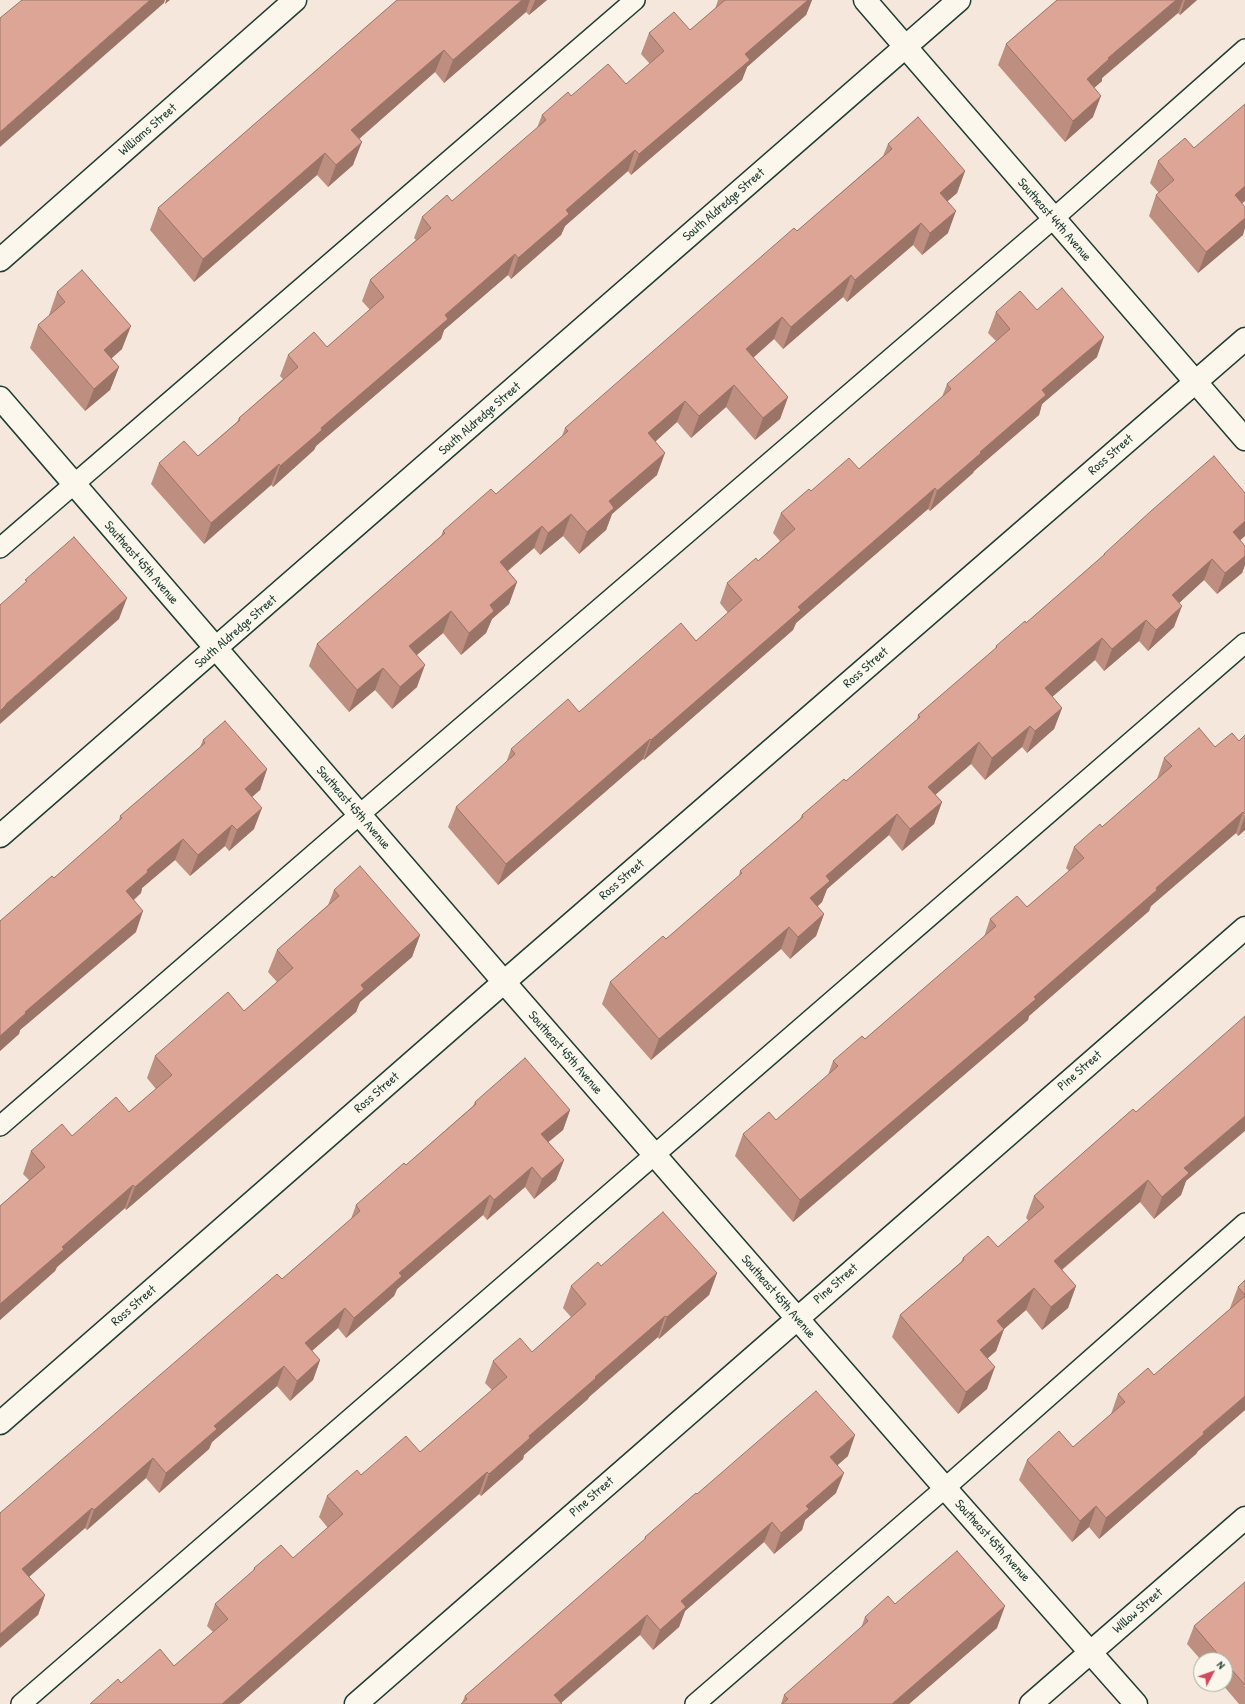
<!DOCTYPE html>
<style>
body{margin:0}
#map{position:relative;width:1245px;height:1704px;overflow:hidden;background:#f5e7db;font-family:"Patrick Hand",sans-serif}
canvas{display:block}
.north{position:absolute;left:1193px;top:1652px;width:40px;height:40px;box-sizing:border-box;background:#fbf7ec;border:1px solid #a3ada2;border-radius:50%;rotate:49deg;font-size:11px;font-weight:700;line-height:16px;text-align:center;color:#1f3d34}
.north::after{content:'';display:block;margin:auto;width:14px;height:18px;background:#d1495b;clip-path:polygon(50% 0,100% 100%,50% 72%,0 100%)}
</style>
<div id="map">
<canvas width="1245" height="1704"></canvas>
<div class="north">N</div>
</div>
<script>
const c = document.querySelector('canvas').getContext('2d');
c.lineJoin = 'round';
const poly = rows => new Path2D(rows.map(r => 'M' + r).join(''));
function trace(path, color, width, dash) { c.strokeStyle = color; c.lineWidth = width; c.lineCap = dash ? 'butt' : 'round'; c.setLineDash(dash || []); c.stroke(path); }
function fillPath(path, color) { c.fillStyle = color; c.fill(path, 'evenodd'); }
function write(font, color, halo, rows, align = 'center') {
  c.font = font + ' "Patrick Hand",sans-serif'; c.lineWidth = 3; c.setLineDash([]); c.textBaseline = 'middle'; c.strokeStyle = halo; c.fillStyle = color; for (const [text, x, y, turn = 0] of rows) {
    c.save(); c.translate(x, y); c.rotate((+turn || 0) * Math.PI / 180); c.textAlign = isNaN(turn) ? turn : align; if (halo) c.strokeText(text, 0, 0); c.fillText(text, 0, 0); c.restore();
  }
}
const service = poly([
 [0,548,635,0],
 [0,1126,359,815,1053,219,1245,49],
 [21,1704,1245,643],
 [695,1704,945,1488,1245,1223]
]);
const minor = poly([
 [0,260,295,0],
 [0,398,504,982,945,1488,1136,1704],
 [0,836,959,0],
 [356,1704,1245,928]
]);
const tertiary = poly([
 [865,0,1245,439],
 [0,1423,504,982,1245,339],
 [1031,1704,1245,1518]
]);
const wall = poly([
 [397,0,547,0,529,15,526,12,444,83,435,72,359,139,353,165,328,187,317,175,194,282,150,230,158,208],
 [718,0,812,0,806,15,747,67,742,80,631,175,628,171,565,226,561,235,511,279,508,275,444,330,441,339,316,446,314,450,273,487,271,485,204,544,151,484,159,463,198,456,237,422,239,418,283,379,280,376,288,355,327,347,370,310,362,301,370,280,416,240,414,238,422,217,452,201,537,128,542,115,571,96,626,84,650,64,641,54,649,33,690,30,715,9],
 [1057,0,1197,0,1180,15,1178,13,1102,78,1102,81,1094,88,1093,117,1065,142,998,65,1006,44],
 [1245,104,1245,201,1242,203,1243,235,1198,273,1149,216,1156,195,1159,193,1150,183,1158,161,1194,148],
 [888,144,965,171,957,193,947,201,948,233,922,255,913,245,847,302,843,297,783,349,774,339,753,358,788,397,780,419,755,440,726,407,691,438,677,422,655,442,657,475,612,514,606,530,579,554,563,536,540,555,534,548,508,571,517,582,509,604,492,619,486,633,461,655,443,633,417,655,417,687,392,709,375,690,349,712,309,666,317,644,441,536,443,531,496,494,562,436,565,428,797,231,883,156],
 [57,292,122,349,111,359,119,367,110,390,85,411,30,348,38,325,50,316,49,315],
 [1037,310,1097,357,1042,404,1039,415,974,471,973,473,930,511,928,509,796,623,793,630,644,760,643,759,498,885,448,827,456,807,506,763,511,749,579,712,696,641,728,613,720,603,727,583,758,561,780,541,773,533,781,513,811,491,859,469,942,397,947,384,996,341,988,333,996,312],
 [1245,493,1245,536,1240,540,1245,546,1245,565,1242,573,1217,594,1204,580,1179,603,1174,627,1148,651,1139,641,1104,671,1095,660,1052,697,1062,708,1054,729,1027,753,1022,747,985,780,971,764,935,795,942,802,934,824,902,851,889,835,827,889,822,902,817,907,824,914,816,936,790,959,781,949,651,1060,602,1004,610,982,666,939,739,876,740,871,800,819,802,815,846,781,917,720,918,715,995,649,996,646,1026,623,1103,556,1104,554],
 [1245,735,1245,830,1238,836,1236,833,1151,906,1149,911,1029,1016,1028,1020,793,1222,735,1156,743,1134,776,1120,828,1075,833,1061,865,1039,984,937,990,919,1027,907,1069,871,1066,868,1074,847,1102,827,1157,779,1164,758,1215,747,1239,741],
 [203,740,267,769,260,790,252,797,254,829,229,851,225,846,190,876,175,860,142,888,141,893,134,900,136,932,20,1030,19,1034,0,1051,0,921,54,878,119,821,120,816,200,747],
 [334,890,420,935,412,957,360,1002,356,1012,126,1210,125,1208,57,1267,55,1271,0,1320,0,1206,29,1180,23,1174,31,1151,72,1136,129,1112,156,1089,147,1078,155,1056,244,1011,277,982,268,972,277,950,328,905],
 [475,1102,570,1110,563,1130,548,1142,564,1160,556,1180,534,1199,525,1187,487,1220,483,1215,397,1289,394,1296,346,1338,338,1328,312,1351,320,1360,313,1380,290,1401,277,1386,212,1442,209,1449,159,1493,146,1478,87,1530,85,1528,29,1577,45,1595,38,1615,0,1513,282,1279,351,1219,356,1205,406,1165,473,1106],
 [1133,1109,1186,1181,1181,1195,1154,1219,1140,1202,1062,1270,1076,1286,1068,1308,1042,1330,1026,1310,1004,1329,996,1351,988,1358,987,1389,958,1414,892,1337,900,1315,961,1262,963,1258,998,1247,1029,1221,1026,1218,1034,1196],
 [601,1266,717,1273,709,1295,659,1339,658,1337,589,1397,588,1399,524,1455,523,1459,481,1496,479,1494,239,1704,90,1704,121,1683,174,1666,213,1632,207,1626,215,1604,253,1571,254,1568,293,1558,328,1528,319,1517,327,1496,361,1475,420,1452,492,1390,485,1383,493,1361,532,1352,571,1317,563,1308,571,1286],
 [1245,1280,1245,1410,1198,1451,1196,1454,1099,1539,1089,1527,1072,1542,1019,1480,1027,1460,1073,1447,1111,1414,1118,1394,1154,1375,1231,1308,1230,1308,1238,1287],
 [848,1456,837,1465,836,1493,805,1520,802,1530,774,1554,764,1542,685,1611,679,1627,653,1650,640,1635,462,1703,465,1696,644,1540,645,1537,697,1494],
 [1245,1582,1245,1704,1239,1704,1222,1684,1225,1684,1225,1660,1201,1660,1187,1644,1194,1626],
 [895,1604,997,1628,909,1704,781,1704,784,1695,861,1628,865,1617]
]);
const shadedWall = poly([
 [150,0,165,0,164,3,0,147,0,132],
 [166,0,170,0,165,4],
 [522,0,530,0,526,12,444,83,453,60],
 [535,0,547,0,529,15],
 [808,0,812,0,806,15,747,67,742,80,631,175,639,154,745,54],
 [1176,0,1183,0,1178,13,1102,78,1102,81,1079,101,1087,79,1108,58],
 [1185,0,1197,0,1180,15],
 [444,50,435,72,343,153,351,130],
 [1101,96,1093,117,1065,142,1073,121],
 [362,142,353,165,328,187,336,165],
 [635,150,628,171,565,226,561,235,511,279,518,258,566,210],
 [325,153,317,175,194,282,203,259],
 [965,171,957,193,932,215,940,193],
 [1245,186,1245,201,1227,216,1235,195],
 [956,211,948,233,922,255,930,233],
 [1245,218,1245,228,1243,235,1198,273,1206,252],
 [921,223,913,245,847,302,855,280],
 [515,254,508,275,444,330,441,339,316,446,314,450,273,487,280,466,321,428,445,315],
 [851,275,843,297,783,349,791,327],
 [782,317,774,339,738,371,746,349],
 [131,326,122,349,95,372,104,350],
 [1104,337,1097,357,1042,404,1039,415,974,471,973,473,930,511,937,491,980,452,1042,390],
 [119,367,110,390,85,411,94,389],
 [734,385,726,407,691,438,699,416],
 [788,397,780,419,755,440,763,418],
 [685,401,677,422,640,455,648,433],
 [665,453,657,475,612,514,606,530,579,554,587,532,609,501],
 [279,464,271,485,204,544,211,523],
 [935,488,928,509,796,623,793,630,644,760,651,740,798,607],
 [571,514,563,536,540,555,548,533],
 [1245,521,1245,536,1225,553,1233,532],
 [542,526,534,548,492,584,500,562],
 [1245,556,1245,565,1242,573,1217,594,1225,573],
 [1212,559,1204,580,1164,617,1172,595],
 [517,582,509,604,492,619,486,633,461,655,469,633,490,605],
 [127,598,119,619,0,724,0,711,6,704],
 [1182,606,1174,627,1148,651,1156,630],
 [451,611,443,633,401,668,409,646],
 [1146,620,1139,641,1104,671,1112,649],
 [1102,638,1095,660,1037,710,1045,688],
 [425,665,417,687,392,709,400,687],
 [383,668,375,690,349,712,357,690],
 [1062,708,1054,729,1027,753,1035,731],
 [1030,726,1022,747,985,780,992,758],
 [650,739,643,759,498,885,506,864],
 [979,742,971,764,920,808,928,787],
 [267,769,260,790,237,810,245,789],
 [942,802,934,824,902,851,910,829],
 [262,808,254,829,229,851,237,830],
 [1243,812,1236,833,1151,906,1149,911,1029,1016,1028,1020,793,1222,800,1200,1034,997,1156,888],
 [897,814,889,835,827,889,822,902,802,920,810,898,826,876],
 [1245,816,1245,830,1238,836],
 [232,825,225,846,190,876,198,855],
 [183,839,175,860,142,888,141,893,119,912,126,891,147,870],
 [143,911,136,932,20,1030,19,1034,0,1051,0,1036,25,1012],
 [824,914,816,936,790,959,798,937],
 [789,927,781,949,651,1060,659,1039],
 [420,935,412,957,360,1002,356,1012,126,1210,135,1187,361,985],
 [570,1110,563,1130,534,1154,541,1134],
 [1245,1116,1245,1131,1186,1181,1181,1195,1154,1219,1162,1197,1184,1168],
 [564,1160,556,1180,534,1199,542,1179],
 [532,1167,525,1187,487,1220,494,1200],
 [1148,1180,1140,1202,1046,1283,1054,1261],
 [133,1185,125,1208,57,1267,55,1271,0,1320,0,1304,62,1247],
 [490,1195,483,1215,397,1289,394,1296,346,1338,354,1318,399,1273],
 [717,1273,709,1295,659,1339,667,1317],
 [1076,1286,1068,1308,1042,1330,1051,1307],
 [1034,1288,1026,1310,1004,1329,996,1351,972,1372,980,1350,997,1321],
 [345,1308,338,1328,298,1363,305,1343],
 [665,1316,658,1337,589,1397,588,1399,524,1455,523,1459,481,1496,489,1474,529,1436,595,1377],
 [320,1360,313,1380,290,1401,297,1381],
 [284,1366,277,1386,212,1442,209,1449,159,1493,166,1473,214,1426],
 [995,1367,987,1389,958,1414,966,1392],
 [1245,1396,1245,1410,1198,1451,1196,1454,1099,1539,1106,1518],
 [855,1435,848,1456,823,1478,830,1457],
 [153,1458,146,1478,87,1530,94,1510],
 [487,1472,479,1494,241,1703,239,1704,222,1704],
 [844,1473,836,1493,805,1520,802,1530,774,1554,781,1533,806,1506],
 [1096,1506,1089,1527,1072,1542,1080,1521],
 [92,1508,85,1528,15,1589,22,1569],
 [772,1522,764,1542,685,1611,679,1627,653,1650,660,1630,681,1601],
 [45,1595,38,1615,0,1648,0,1634],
 [1005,1606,997,1628,909,1704,892,1704],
 [647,1615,640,1635,560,1704,554,1695]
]);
const building = poly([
 [22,0,150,0,0,132,0,18,22,0],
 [397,0,522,0,453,60,444,50,351,130,362,142,336,165,325,153,203,259,158,208,397,0],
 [725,0,808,0,745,54,750,60,639,154,635,150,566,210,569,214,518,258,515,254,445,315,448,319,321,428,322,430,280,466,279,464,211,523,159,463,184,441,198,456,240,420,239,418,298,367,288,355,314,332,327,347,384,297,370,280,431,228,422,217,447,195,452,201,546,120,542,115,568,92,571,96,608,64,626,84,664,51,649,33,674,12,690,30,725,0],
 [1057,0,1176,0,1108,58,1109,59,1087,79,1101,96,1073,121,1006,44,1057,0],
 [1245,104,1245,186,1235,195,1245,207,1245,218,1206,252,1156,195,1174,180,1158,161,1185,138,1194,148,1245,104],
 [918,117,965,171,940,193,956,211,930,233,921,223,855,280,851,275,791,327,782,317,746,349,788,397,763,418,734,385,699,416,685,401,648,433,665,453,609,501,614,508,587,532,571,514,548,533,542,526,500,562,517,582,490,605,494,611,469,633,451,611,409,646,425,665,400,687,383,668,357,690,317,644,445,533,443,531,491,489,496,494,568,431,565,428,794,228,797,231,892,149,888,144,918,117],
 [82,270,131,326,104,350,119,367,94,389,38,325,65,302,57,292,82,270],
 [1062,288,1104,337,1042,390,1046,395,980,452,981,453,937,491,935,488,798,607,801,610,651,740,650,739,506,864,456,807,515,754,511,749,568,699,579,712,681,623,696,641,742,600,727,583,756,558,758,561,795,529,781,513,809,489,811,491,849,458,859,469,951,389,947,384,1010,329,996,312,1020,291,1037,310,1062,288],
 [1214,456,1245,493,1245,521,1233,532,1245,546,1245,556,1225,573,1212,559,1172,595,1182,606,1156,630,1146,620,1112,649,1102,638,1045,688,1062,708,1035,731,1030,726,992,758,979,742,928,787,942,802,910,829,897,814,826,876,830,881,810,898,824,914,798,937,789,927,659,1039,610,982,663,936,666,939,742,873,740,871,803,817,802,815,844,779,846,781,920,717,918,715,997,647,996,646,1025,621,1026,623,1105,554,1104,554,1151,511,1214,456],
 [74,537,127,598,6,704,6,705,0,711,0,605,27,581,25,580,74,537],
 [225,721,267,769,245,789,262,808,237,830,232,825,198,855,183,839,147,870,148,872,126,891,143,911,25,1012,26,1013,0,1036,0,921,52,876,54,878,122,818,120,816,205,743,203,740,225,721],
 [1199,728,1215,747,1232,733,1239,741,1245,735,1245,814,1243,812,1156,888,1157,890,1034,997,1036,999,800,1200,743,1134,769,1112,776,1120,838,1066,833,1061,862,1036,865,1039,996,926,990,919,1017,896,1027,907,1084,858,1074,847,1100,824,1102,827,1172,766,1164,758,1199,728],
 [360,866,420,935,361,985,364,989,135,1187,133,1185,62,1247,64,1249,0,1304,0,1206,45,1167,31,1151,62,1124,72,1136,116,1097,129,1112,172,1075,155,1056,228,992,244,1011,293,968,277,950,339,896,334,890,360,866],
 [1245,1016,1245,1116,1184,1168,1189,1173,1162,1197,1148,1180,1054,1261,1076,1286,1051,1307,1034,1288,997,1321,1004,1329,980,1350,995,1367,966,1392,900,1315,964,1260,963,1258,988,1236,998,1247,1044,1207,1034,1196,1133,1109,1136,1112,1245,1016],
 [525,1058,570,1110,541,1134,564,1160,542,1179,532,1167,494,1200,490,1195,399,1273,402,1276,354,1318,345,1308,305,1343,320,1360,297,1381,284,1366,214,1426,217,1429,166,1473,153,1458,94,1510,92,1508,22,1569,45,1595,0,1634,0,1513,277,1274,282,1279,360,1211,356,1205,404,1163,406,1165,476,1104,475,1102,525,1058],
 [663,1212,717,1273,667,1317,665,1316,595,1377,596,1378,529,1436,530,1438,489,1474,487,1472,248,1681,222,1704,90,1704,118,1679,121,1683,160,1649,174,1666,228,1619,215,1604,255,1569,254,1568,281,1545,293,1558,343,1514,327,1496,357,1470,361,1475,406,1436,420,1452,507,1377,493,1361,520,1338,532,1352,586,1304,571,1286,598,1262,601,1266,663,1212],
 [1245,1280,1245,1295,1238,1287,1245,1280],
 [1245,1296,1245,1396,1203,1432,1204,1434,1106,1518,1096,1506,1080,1521,1027,1460,1059,1431,1073,1447,1125,1402,1118,1394,1148,1368,1154,1375,1245,1296],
 [816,1391,855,1435,830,1457,844,1473,806,1506,809,1509,781,1533,772,1522,681,1601,686,1607,660,1630,647,1615,554,1695,562,1704,461,1704,467,1699,465,1696,646,1538,645,1537,696,1493,697,1494,816,1391],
 [957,1551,1005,1606,892,1704,782,1704,788,1699,784,1695,868,1621,865,1617,888,1596,895,1604,957,1551],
 [1245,1582,1245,1685,1225,1662,1225,1660,1223,1660,1194,1626,1245,1582]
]);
const streetNames = [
 ["Williams Street",148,130,-41],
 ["South Aldredge Street",724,205,-41],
 ["Southeast 44th Avenue",1054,220,49],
 ["South Aldredge Street",480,419,-41],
 ["Ross Street",1111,455,-41],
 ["Southeast 45th Avenue",141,563,49],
 ["South Aldredge Street",236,632,-41],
 ["Ross Street",866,668,-41],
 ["Southeast 45th Avenue",353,808,49],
 ["Ross Street",622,880,-41],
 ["Southeast 45th Avenue",565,1053,49],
 ["Pine Street",1080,1071,-41],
 ["Ross Street",377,1093,-41],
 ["Pine Street",836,1284,-41],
 ["Southeast 45th Avenue",778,1297,49],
 ["Ross Street",134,1306,-41],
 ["Pine Street",592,1497,-41],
 ["Southeast 45th Avenue",992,1541,48],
 ["Willow Street",1138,1611,-41]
];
trace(service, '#1f3d34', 22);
trace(minor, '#1f3d34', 25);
trace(tertiary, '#1f3d34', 25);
trace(service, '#fbf7ec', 19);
trace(minor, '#fbf7ec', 22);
trace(tertiary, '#fbf7ec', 22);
fillPath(wall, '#be8e80');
fillPath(shadedWall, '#9b7468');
fillPath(building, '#dda595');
trace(building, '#9b7468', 1);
write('13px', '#1f3d34', '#fbf7ec', streetNames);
</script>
